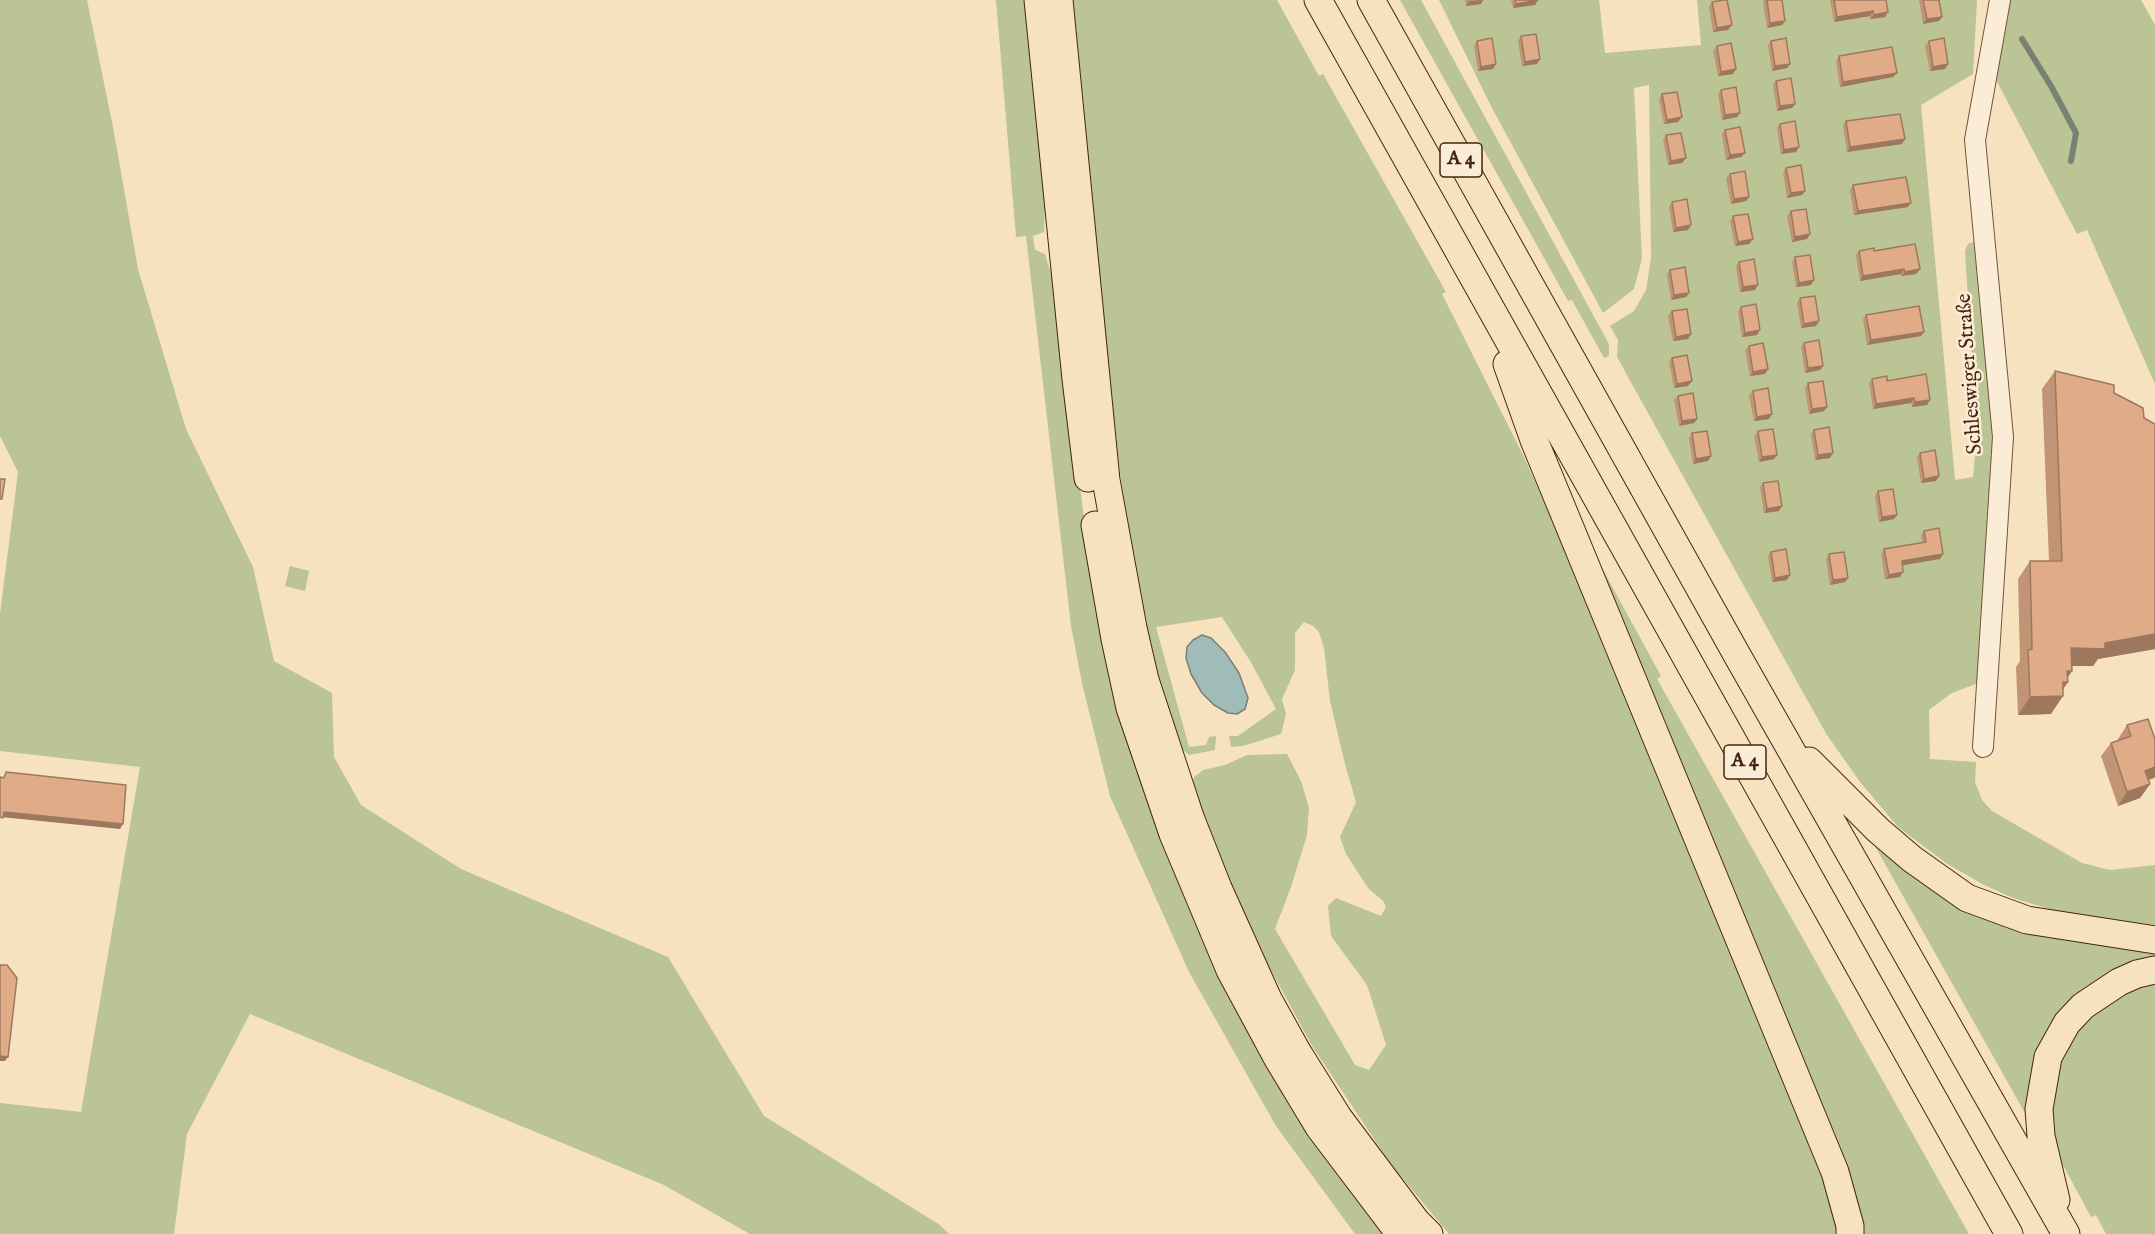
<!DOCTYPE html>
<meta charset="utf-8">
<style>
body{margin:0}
canvas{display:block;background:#f7e2c0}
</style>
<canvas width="2155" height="1234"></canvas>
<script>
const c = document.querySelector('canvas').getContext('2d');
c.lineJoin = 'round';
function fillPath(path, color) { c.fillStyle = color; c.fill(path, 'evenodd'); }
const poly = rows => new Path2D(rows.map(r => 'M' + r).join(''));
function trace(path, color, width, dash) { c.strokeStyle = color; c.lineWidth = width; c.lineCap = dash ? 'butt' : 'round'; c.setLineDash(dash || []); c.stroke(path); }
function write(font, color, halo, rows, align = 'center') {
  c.font = font + ' "IM FELL English",serif'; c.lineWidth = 5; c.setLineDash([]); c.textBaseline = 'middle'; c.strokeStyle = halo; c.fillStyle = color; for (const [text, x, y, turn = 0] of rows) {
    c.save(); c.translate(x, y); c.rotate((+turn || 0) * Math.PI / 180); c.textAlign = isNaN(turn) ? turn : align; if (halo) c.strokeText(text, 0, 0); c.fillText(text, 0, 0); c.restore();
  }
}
const green = poly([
 [0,0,87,0,113,127,138,269,186,429,253,567,274,661,332,693,334,757,361,805,461,869,668,957,764,1116,940,1225,949,1234,750,1234,664,1185,250,1014,187,1134,174,1234,0,1234,0,1103,81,1112,140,767,0,751,0,614,18,472,0,436],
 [996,0,1029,0,1046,175,1044,232,1033,236,1035,250,1045,254,1054,283,1092,581,1141,779,1160,837,1216,971,1256,1047,1311,1135,1349,1190,1385,1234,1355,1234,1276,1126,1189,972,1110,796,1082,683,1071,626,1026,236,1016,237],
 [1073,0,1277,0,1319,76,1323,74,1446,292,1442,294,1524,457,1570,559,1835,1197,1844,1234,1449,1234,1390,1163,1312,1046,1258,946,1208,835,1192,784,1194,777,1203,770,1225,765,1247,755,1287,754,1301,781,1309,808,1307,835,1291,887,1275,929,1355,1065,1369,1070,1386,1045,1367,985,1331,936,1328,906,1336,898,1381,916,1386,907,1383,901,1368,888,1346,854,1340,837,1356,802,1345,764,1330,701,1324,648,1319,632,1313,626,1304,622,1295,633,1295,670,1282,699,1286,714,1281,734,1243,746,1231,747,1229,736,1238,736,1276,709,1252,664,1222,617,1156,627,1189,747,1206,745,1209,737,1216,736,1215,750,1189,755,1180,747,1162,695,1137,585,1124,507,1105,338],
 [1400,0,1421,0,1609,344,1609,356,1604,358,1572,300,1568,301],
 [1439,0,1599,0,1605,53,1701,45,1697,0,1977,0,1973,74,1921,105,1955,480,1973,477,1977,435,1965,251,1968,244,1978,240,1997,430,1981,682,1952,693,1929,710,1930,759,1976,762,1975,782,1982,800,1992,811,2082,863,2110,870,2155,865,2155,925,2065,914,2013,898,1982,884,1946,863,1898,827,1860,782,1827,735,1801,689,1617,357,1618,340,1610,326,1634,311,1646,290,1651,258,1649,85,1634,88,1642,259,1634,289,1603,313,1492,108],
 [2009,0,2141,0,2155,25,2155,384,2087,230,2077,234,1994,76],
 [1589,544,1661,676,1657,679,1969,1234,1860,1234],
 [290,566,309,571,305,591,285,586],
 [1871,839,2039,934,2090,944,2155,952,2155,963,2099,984,2030,1122],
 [2155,979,2155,1234,2106,1234,2096,1215,2091,1217,2056,1152,2051,1136,2055,1062,2088,1013]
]);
const water = poly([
 [1202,635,1211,638,1225,652,1239,673,1248,698,1245,709,1237,714,1228,713,1214,705,1202,693,1191,674,1186,658,1187,647,1193,640,1202,635]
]);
const stream = poly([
 [2022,39,2051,86,2076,133,2071,161]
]);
const minor = poly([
 [1983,747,2003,437,1975,140,2000,0]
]);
const highway = poly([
 [1038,0,1076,379,1088,478],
 [1059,0,1106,480,1133,628,1145,680,1190,817,1218,888,1268,999,1298,1053,1338,1117,1416,1221,1429,1234],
 [1318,0,2009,1234],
 [1371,0,1737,655,2066,1234],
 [1507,364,1534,440,1835,1172,1850,1226,1850,1234],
 [1095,525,1115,639,1130,708,1173,834,1230,970,1278,1059,1319,1127,1400,1234],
 [1809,761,1878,830,1912,859,1967,898,2027,920,2155,940],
 [2056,1200,2041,1136,2039,1109,2048,1057,2067,1023,2083,1006,2119,982,2137,974,2155,970]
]);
const wall = poly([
 [1465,0,1483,0,1481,4,1466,6],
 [1511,0,1538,0,1535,5,1513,8],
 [1764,0,1767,0,1782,25,1767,28,1763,2],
 [1830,0,1886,0,1885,17,1870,19,1870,16,1834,22],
 [1919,0,1939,0,1942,17,1939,21,1923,24],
 [1712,2,1728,30,1713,32,1709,7],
 [1521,36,1537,64,1522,66,1518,41],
 [1477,41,1493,69,1478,71,1474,46],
 [1771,41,1787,68,1772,71,1768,45],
 [1929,41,1948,64,1945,69,1930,71,1925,46],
 [1717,46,1733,74,1718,76,1713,50],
 [1839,56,1897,73,1893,77,1840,87,1836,61],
 [1776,81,1795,104,1792,108,1777,111,1773,85],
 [1721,90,1740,113,1737,117,1722,120,1718,94],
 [1662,94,1678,122,1664,124,1659,99],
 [1846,121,1902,144,1847,152,1843,126],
 [1780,124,1799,147,1796,152,1781,154,1777,128],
 [1725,130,1745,153,1741,157,1726,160,1722,134],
 [1666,135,1686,158,1682,163,1668,165,1663,140],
 [1786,168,1802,195,1787,198,1783,172],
 [1730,174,1746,201,1731,204,1726,178],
 [1853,185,1908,207,1854,215,1850,190],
 [1672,202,1688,230,1673,232,1669,207],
 [1791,211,1810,234,1807,239,1792,242,1787,216],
 [1733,216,1753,239,1749,244,1735,246,1730,221],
 [1859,251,1874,251,1920,269,1916,274,1901,276,1901,274,1860,281,1856,255],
 [1795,257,1811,285,1796,287,1792,262],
 [1739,262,1755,290,1740,292,1736,266],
 [1670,270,1686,297,1671,300,1667,274],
 [1800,298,1816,326,1801,328,1797,303],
 [1741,307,1757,335,1742,337,1738,312],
 [1672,311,1688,339,1673,341,1668,316],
 [1866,315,1924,332,1921,336,1867,345,1863,319],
 [1804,343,1823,366,1820,370,1805,373,1801,347],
 [1749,346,1765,374,1750,376,1745,350],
 [1672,358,1688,386,1674,388,1669,362],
 [2055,371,2114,393,2144,418,2155,424,2155,649,2098,659,2093,666,2071,666,2072,671,2068,677,2068,682,2063,689,2051,714,2018,715,2016,667,2020,661,2018,579,2030,561,2049,561,2042,389],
 [1872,379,1887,381,1927,405,1912,407,1911,403,1873,409,1869,383],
 [1808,383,1824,411,1809,414,1805,388],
 [1753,391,1772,414,1769,419,1754,421,1749,396],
 [1678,396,1697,419,1694,423,1679,426,1674,400],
 [1814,430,1830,458,1815,460,1811,434],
 [1758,431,1777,455,1774,459,1759,462,1754,436],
 [1692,433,1711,456,1708,461,1693,464,1689,438],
 [1920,453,1939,476,1936,481,1921,483,1917,457],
 [1763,483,1779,511,1764,513,1760,487],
 [1878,491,1894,519,1879,522,1875,496],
 [1924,531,1943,554,1940,559,1902,565,1900,577,1885,579,1881,554,1884,549,1922,543,1921,535],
 [1771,552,1787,580,1772,582,1768,556],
 [1829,554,1848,578,1845,582,1830,585,1826,559],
 [2127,725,2155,739,2155,777,2154,778,2148,780,2150,784,2140,798,2118,806,2101,756,2111,743,2118,740,2118,739]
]);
const shadedWall = poly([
 [1483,0,1481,4,1466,6,1469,1],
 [1538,0,1535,5,1513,8,1516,4],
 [1873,11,1870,16,1834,22,1837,17],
 [1888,12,1885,17,1870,19,1874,15],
 [1942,17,1939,21,1923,24,1927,19],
 [1785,21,1782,25,1767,28,1770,23],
 [1732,25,1728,30,1713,32,1717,28],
 [1540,59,1537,64,1522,66,1525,62],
 [1496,64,1493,69,1478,71,1481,67],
 [1790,64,1787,68,1772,71,1775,66],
 [1948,64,1945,69,1930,71,1933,67],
 [1736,69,1733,74,1718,76,1721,72],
 [1897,73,1893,77,1840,87,1843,82],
 [1795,104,1792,108,1777,111,1780,106],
 [1740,113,1737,117,1722,120,1725,115],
 [1682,117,1678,122,1664,124,1667,120],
 [1905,139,1902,144,1847,152,1850,147],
 [1799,147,1796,152,1781,154,1784,150],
 [1745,153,1741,157,1726,160,1730,155],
 [1686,158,1682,163,1668,165,1671,161],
 [1805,191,1802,195,1787,198,1791,193],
 [1749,197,1746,201,1731,204,1734,199],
 [1911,203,1908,207,1854,215,1858,211],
 [1691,225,1688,230,1673,232,1676,228],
 [1810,234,1807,239,1792,242,1795,237],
 [1753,239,1749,244,1735,246,1738,242],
 [1904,269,1901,274,1860,281,1863,276],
 [1920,269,1916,274,1901,276,1905,272],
 [1814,280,1811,285,1796,287,1799,283],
 [1758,285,1755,290,1740,292,1743,287],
 [1689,293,1686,297,1671,300,1674,295],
 [1819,321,1816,326,1801,328,1804,324],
 [1760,330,1757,335,1742,337,1745,333],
 [1924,332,1921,336,1867,345,1871,340],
 [1691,334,1688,339,1673,341,1676,337],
 [1823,366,1820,370,1805,373,1808,368],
 [1768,369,1765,374,1750,376,1753,372],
 [1692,381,1688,386,1674,388,1677,384],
 [1914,398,1911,403,1873,409,1876,404],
 [1930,400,1927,405,1912,407,1915,402],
 [1827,407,1824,411,1809,414,1812,409],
 [1772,414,1769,419,1754,421,1757,417],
 [1697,419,1694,423,1679,426,1682,421],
 [1833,453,1830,458,1815,460,1818,455],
 [1777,455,1774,459,1759,462,1762,457],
 [1711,456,1708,461,1693,464,1696,459],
 [1939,476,1936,481,1921,483,1924,479],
 [1782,506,1779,511,1764,513,1767,509],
 [1897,515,1894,519,1879,522,1882,517],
 [1943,554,1940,559,1898,566,1902,561],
 [1903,572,1900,577,1885,579,1889,575],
 [1790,575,1787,580,1772,582,1775,578],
 [1848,578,1845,582,1830,585,1833,580],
 [2155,634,2155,649,2098,659,2093,666,2059,666,2071,648],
 [2067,671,2072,671,2064,682,2068,682,2058,696,2063,696,2051,714,2018,715,2030,697],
 [2155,767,2155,777,2154,778,2135,784,2145,771],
 [2150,784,2140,798,2118,806,2127,792],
 [4,812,123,824,120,829,1,817],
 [0,1056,8,1057,5,1061,0,1061]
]);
const building = poly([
 [1515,0,1538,0,1516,4,1515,0],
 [1724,0,1727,0,1732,25,1717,28,1712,2,1724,0],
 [1767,0,1782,0,1785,21,1770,23,1767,0],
 [1834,0,1886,0,1888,12,1874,15,1873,11,1837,17,1834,0],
 [1923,0,1939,0,1942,17,1927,19,1923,0],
 [1536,34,1540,59,1525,62,1521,36,1536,34],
 [1492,38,1496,64,1481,67,1477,41,1492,38],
 [1786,38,1790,64,1775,66,1771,41,1786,38],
 [1944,38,1948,64,1933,67,1929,41,1944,38],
 [1731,43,1736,69,1721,72,1717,46,1731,43],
 [1892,47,1897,73,1843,82,1839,56,1892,47],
 [1791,78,1795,104,1780,106,1776,81,1791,78],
 [1736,87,1740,113,1725,115,1721,90,1736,87],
 [1677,92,1682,117,1667,120,1662,94,1677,92],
 [1900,114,1905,139,1850,147,1846,121,1900,114],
 [1795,121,1799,147,1784,150,1780,124,1795,121],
 [1740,127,1745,153,1730,155,1725,130,1740,127],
 [1681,133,1686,158,1671,161,1666,135,1681,133],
 [1801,165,1805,191,1791,193,1786,168,1801,165],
 [1745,171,1749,197,1734,199,1730,174,1745,171],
 [1906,177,1911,203,1858,211,1853,185,1906,177],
 [1687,199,1691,225,1676,228,1672,202,1687,199],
 [1806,209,1810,234,1795,237,1791,211,1806,209],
 [1748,214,1753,239,1738,242,1733,216,1748,214],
 [1915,244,1920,269,1905,272,1904,269,1863,276,1859,251,1874,248,1874,251,1915,244],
 [1810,255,1814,280,1799,283,1795,257,1810,255],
 [1754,259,1758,285,1743,287,1739,262,1754,259],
 [1685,267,1689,293,1674,295,1670,270,1685,267],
 [1815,296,1819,321,1804,324,1800,298,1815,296],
 [1756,304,1760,330,1745,333,1741,307,1756,304],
 [1919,306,1924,332,1871,340,1866,315,1919,306],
 [1687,309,1691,334,1676,337,1672,311,1687,309],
 [1819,340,1823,366,1808,368,1804,343,1819,340],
 [1763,343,1768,369,1753,372,1749,346,1763,343],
 [1687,355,1692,381,1677,384,1672,358,1687,355],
 [2055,371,2114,385,2114,393,2143,408,2144,418,2155,424,2155,634,2105,643,2105,649,2071,648,2072,671,2067,671,2068,682,2063,682,2063,696,2030,697,2028,650,2032,649,2030,561,2062,561,2055,371],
 [1926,374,1930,400,1915,402,1914,398,1876,404,1872,379,1887,376,1887,381,1926,374],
 [1823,381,1827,407,1812,409,1808,383,1823,381],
 [1768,388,1772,414,1757,417,1753,391,1768,388],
 [1693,393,1697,419,1682,421,1678,396,1693,393],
 [1829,427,1833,453,1818,455,1814,430,1829,427],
 [1773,429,1777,455,1762,457,1758,431,1773,429],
 [1707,431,1711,456,1696,459,1692,433,1707,431],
 [1935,450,1939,476,1924,479,1920,453,1935,450],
 [0,479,5,479,2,499,0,499,0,479],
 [1778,481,1782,506,1767,509,1763,483,1778,481],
 [1893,489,1897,515,1882,517,1878,491,1893,489],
 [1939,528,1943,554,1902,561,1903,572,1889,575,1884,549,1926,542,1924,531,1939,528],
 [1786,549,1790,575,1775,578,1771,552,1786,549],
 [1844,552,1848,578,1833,580,1829,554,1844,552],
 [2148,719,2155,739,2155,767,2145,771,2150,784,2127,792,2111,743,2131,736,2127,725,2148,719],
 [6,772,126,785,123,824,4,812,3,818,0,817,0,777,4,778,6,772],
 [0,965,7,965,17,978,8,1057,0,1056,0,965]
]);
const shields = [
 [1461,160,42],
 [1745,762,42]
];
const shieldNames = [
 ["A 4",1461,160],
 ["A 4",1745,762]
];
const streetNames = [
 ["Schleswiger Straße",1971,374,-94]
];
fillPath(green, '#bac494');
fillPath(water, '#9fbcb9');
trace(water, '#7b8075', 1.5);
trace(stream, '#7b8075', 6);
trace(minor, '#72543c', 22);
trace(highway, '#462510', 29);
trace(minor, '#faecd6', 20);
trace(highway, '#f7e2c0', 27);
fillPath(wall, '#c19475');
fillPath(shadedWall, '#9d785f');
fillPath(building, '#e0ac88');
trace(building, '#9d785f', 1.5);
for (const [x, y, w] of shields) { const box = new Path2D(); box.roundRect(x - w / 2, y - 17, w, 34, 4.5); c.fillStyle = '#faecd6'; c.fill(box); trace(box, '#462510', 1.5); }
write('bold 20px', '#462510', null, shieldNames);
write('21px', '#462510', '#faecd6', streetNames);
</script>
